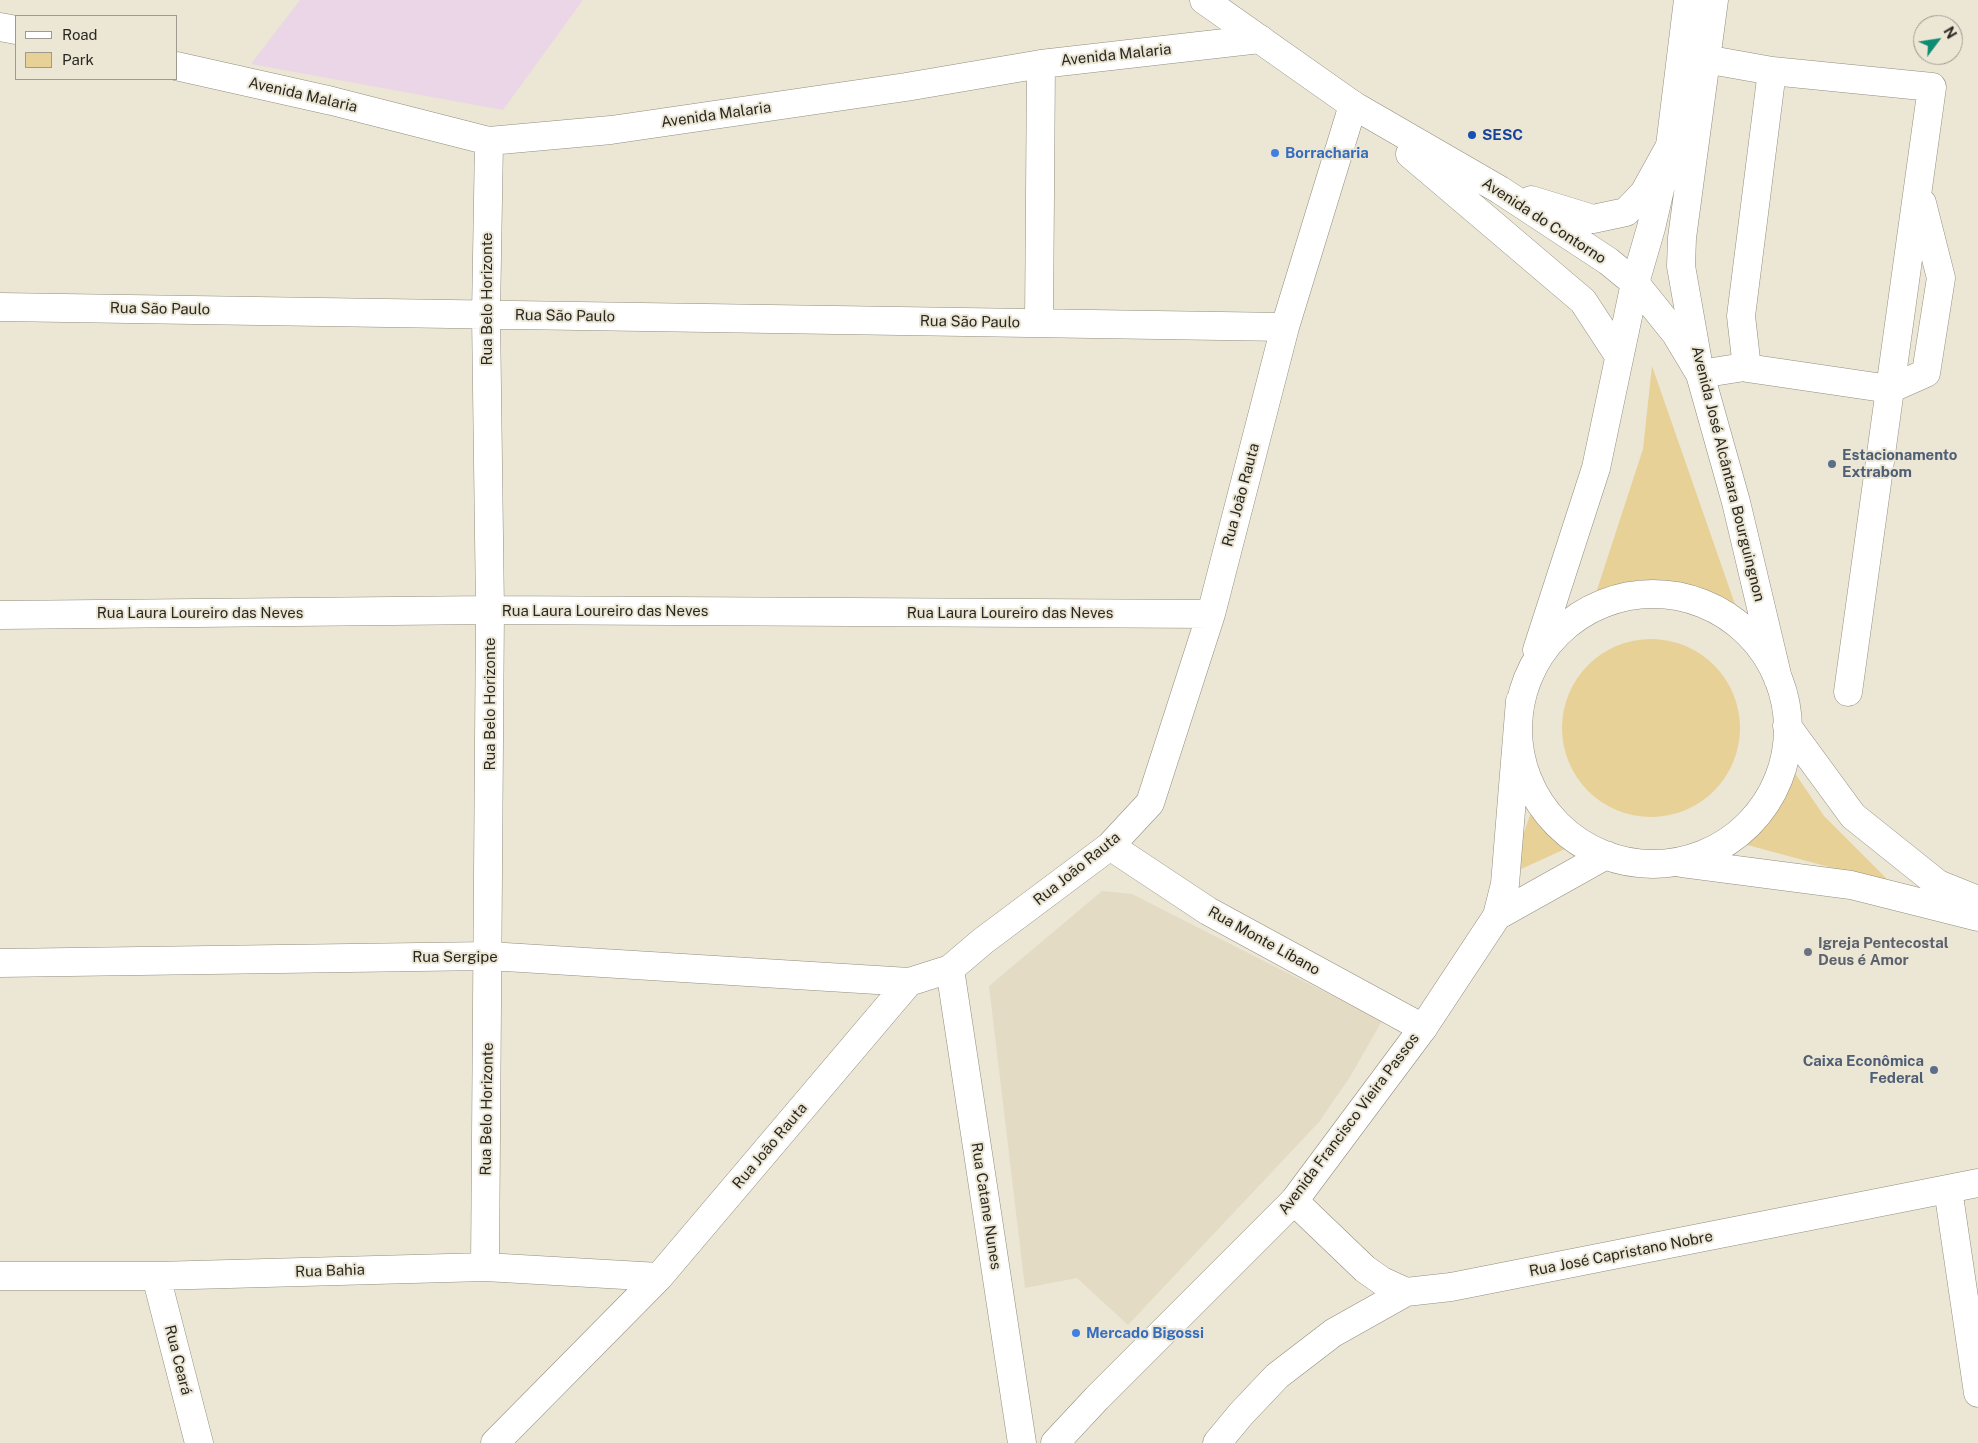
<!DOCTYPE html>
<meta charset="utf-8">
<style>
body{margin:0}
#map{position:relative;width:1978px;height:1443px;overflow:hidden;background:#ece6d5;font-family:"Public Sans",sans-serif}
canvas{display:block}
.legend{position:absolute;left:15px;top:15px;width:162px;height:65px;box-sizing:border-box;background:#ece6d5;border:1px solid #9e9a8d;margin:0;padding:6px 9px;list-style:none;font-size:15px;color:#292721}
.legend li{display:flex;align-items:center;gap:10px;height:25px}
.legend b{width:25px;border:1px solid #9e9a8d}
.north{position:absolute;left:1913px;top:15px;width:50px;height:50px;box-sizing:border-box;background:#ece6d5;border:1px solid #9e9a8d;border-radius:50%;rotate:59deg;font-size:14px;font-weight:700;line-height:20px;text-align:center;color:#292721}
.north::after{content:'';display:block;margin:auto;width:18px;height:22px;background:#0f8d72;clip-path:polygon(50% 0,100% 100%,50% 72%,0 100%)}
</style>
<div id="map">
<canvas width="1978" height="1443"></canvas>
<ul class="legend">
<li><b style="height:6px;background:#fff"></b>Road</li>
<li><b style="height:14px;background:#e7d196"></b>Park</li>
</ul>
<div class="north">N</div>
</div>
<script>
const c = document.querySelector('canvas').getContext('2d');
c.lineJoin = 'round';
function fillPath(path, color) { c.fillStyle = color; c.fill(path, 'evenodd'); }
const poly = rows => new Path2D(rows.map(r => 'M' + r).join(''));
function trace(path, color, width, dash) { c.strokeStyle = color; c.lineWidth = width; c.lineCap = dash ? 'butt' : 'round'; c.setLineDash(dash || []); c.stroke(path); }
function write(font, color, halo, rows, align = 'center') {
  c.font = font + ' "Public Sans",sans-serif'; c.lineWidth = 4; c.setLineDash([]); c.textBaseline = 'middle'; c.strokeStyle = halo; c.fillStyle = color; for (const [text, x, y, turn = 0] of rows) {
    c.save(); c.translate(x, y); c.rotate((+turn || 0) * Math.PI / 180); c.textAlign = isNaN(turn) ? turn : align; if (halo) c.strokeText(text, 0, 0); c.fillText(text, 0, 0); c.restore();
  }
}
const commercial = poly([
 [300,0,583,0,503,110,251,64]
]);
const built = poly([
 [1102,891,1132,894,1382,1021,1350,1077,1319,1122,1128,1325,1077,1278,1025,1288,989,986]
]);
const green = poly([
 [1652,366,1737,610,1712,592,1680,583,1639,580,1595,596,1643,449],
 '1562 728a89 89 0 1 1 178 0a89 89 0 1 1-178 0Z',
 [1792,769,1824,816,1892,884,1740,843,1763,824,1780,797],
 [1534,805,1576,844,1508,875]
]);
const minor = poly([
 [1714,0,1682,238,1681,266,1700,374,1738,368],
 [0,27,16,30],
 [1705,59,1772,71,1932,87,1890,389,1747,368,1741,316,1772,71],
 [176,66,332,101,489,141,611,130,906,87,1041,64,1260,39],
 [1635,283,1651,228,1670,146,1688,0],
 [0,307,1285,327],
 [1039,323,1041,64],
 [0,615,490,610,1211,614],
 [1848,692,1890,389,1926,373,1941,278,1922,203],
 [1110,846,1208,911,1423,1028],
 [0,963,489,956,909,982],
 [950,969,1022,1443],
 [1948,1189,1978,1393],
 [1294,1201,1365,1269,1382,1281,1406,1292,1451,1287,1978,1183],
 [485,1267,490,610,486,315,489,141],
 [0,1276,156,1276,485,1267,659,1277],
 [156,1276,199,1443],
 [495,1443,659,1277,909,982,950,969,983,941,1110,846,1150,803,1211,614,1285,327,1353,105],
 [1217,1443,1241,1414,1277,1376,1333,1333,1406,1292]
]);
const major = poly([
 [1204,0,1353,105,1500,190,1608,261,1635,283,1676,334,1700,374,1736,502,1778,679],
 [1410,154,1583,301,1619,356],
 [1531,200,1593,219,1626,212,1644,193,1670,146],
 '1518 729a135 135 0 1 1 270 0a135 135 0 1 1-270 0Z',
 [1537,650,1596,468,1635,283],
 [1787,726,1853,816,1938,884,1978,900],
 [1682,863,1851,885,1978,917],
 [1497,916,1606,855],
 [1055,1443,1097,1398,1294,1201,1423,1028,1497,916,1505,884,1520,701]
]);
const markers = [
 [1472,135,5,"#1a4fb4"],
 [1275,153,5,"#3f7fe0"],
 [1832,464,5,"#5c6f8a"],
 [1808,952,5,"#6b7280"],
 [1934,1070,5,"#5c6f8a"],
 [1076,1333,5,"#3f7fe0"]
];
const streetNames = [
 ["Avenida Malaria",1116,55,-6],
 ["Avenida Malaria",303,95,13],
 ["Avenida Malaria",716,115,-8],
 ["Avenida do Contorno",1544,221,33],
 ["Rua Belo Horizonte",487,299,-90],
 ["Rua São Paulo",160,309,1],
 ["Rua São Paulo",565,316,1],
 ["Rua São Paulo",970,322,1],
 ["Avenida José Alcântara Bourguingnon",1728,474,76],
 ["Rua João Rauta",1241,495,-75],
 ["Rua Laura Loureiro das Neves",605,611],
 ["Rua Laura Loureiro das Neves",200,613],
 ["Rua Laura Loureiro das Neves",1010,613],
 ["Rua Belo Horizonte",490,704,-90],
 ["Rua João Rauta",1077,869,-39],
 ["Rua Monte Líbano",1264,941,29],
 ["Rua Sergipe",455,957],
 ["Rua Belo Horizonte",487,1109,-89],
 ["Avenida Francisco Vieira Passos",1349,1124,-53],
 ["Rua João Rauta",770,1146,-50],
 ["Rua Catane Nunes",986,1206,81],
 ["Rua José Capristano Nobre",1621,1254,-11],
 ["Rua Bahia",330,1271,-2],
 ["Rua Ceará",178,1360,76]
];
const transitNames = [
 ["SESC",1482,135]
];
const shopNames = [
 ["Borracharia",1285,153],
 ["Mercado Bigossi",1086,1333]
];
const serviceNames = [
 ["Estacionamento",1842,455],
 ["Extrabom",1842,472],
 ["Caixa Econômica",1924,1061,"right"],
 ["Federal",1924,1078,"right"]
];
const worshipNames = [
 ["Igreja Pentecostal",1818,943],
 ["Deus é Amor",1818,960]
];
fillPath(commercial, '#ead6e6');
fillPath(built, '#e4dbc4');
fillPath(green, '#e7d196');
trace(minor, '#938d7e', 29);
trace(major, '#938d7e', 29);
trace(minor, '#fff', 28);
trace(major, '#fff', 28);
for (const [x, y, r, color] of markers) { const dot = new Path2D(); dot.arc(x, y, r, 0, 2 * Math.PI); c.fillStyle = color; c.fill(dot); trace(dot, '#ece6d5', 2); }
write('15px', '#292721', '#ece6d5', streetNames);
write('bold 15px', '#164399', '#ece6d5', transitNames, 'left');
write('bold 15px', '#366cbe', '#ece6d5', shopNames, 'left');
write('bold 15px', '#4e5e75', '#ece6d5', serviceNames, 'left');
write('bold 15px', '#5b616d', '#ece6d5', worshipNames, 'left');
</script>
